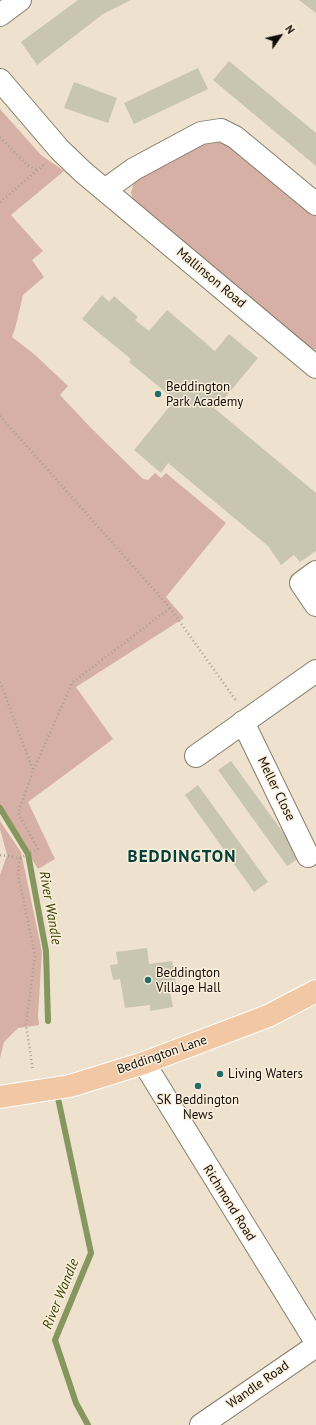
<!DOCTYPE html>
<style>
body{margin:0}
#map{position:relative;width:316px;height:1425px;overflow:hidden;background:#eee2cf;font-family:"PT Sans",sans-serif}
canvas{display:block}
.north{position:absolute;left:260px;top:16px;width:40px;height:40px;-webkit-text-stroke:3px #fbefdc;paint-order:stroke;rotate:56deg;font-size:11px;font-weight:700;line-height:16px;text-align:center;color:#0f0b05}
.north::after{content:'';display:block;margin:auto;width:14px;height:18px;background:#0f0b05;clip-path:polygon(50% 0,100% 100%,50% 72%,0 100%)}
</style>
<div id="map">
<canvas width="316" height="1425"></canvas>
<div class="north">N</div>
</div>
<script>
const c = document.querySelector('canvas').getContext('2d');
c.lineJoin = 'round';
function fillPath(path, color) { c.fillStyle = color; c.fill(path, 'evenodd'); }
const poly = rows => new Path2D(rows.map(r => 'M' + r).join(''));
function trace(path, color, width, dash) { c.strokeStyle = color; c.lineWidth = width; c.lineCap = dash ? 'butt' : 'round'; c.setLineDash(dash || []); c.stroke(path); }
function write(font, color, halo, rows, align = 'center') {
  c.font = font + ' "PT Sans",sans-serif'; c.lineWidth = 3; c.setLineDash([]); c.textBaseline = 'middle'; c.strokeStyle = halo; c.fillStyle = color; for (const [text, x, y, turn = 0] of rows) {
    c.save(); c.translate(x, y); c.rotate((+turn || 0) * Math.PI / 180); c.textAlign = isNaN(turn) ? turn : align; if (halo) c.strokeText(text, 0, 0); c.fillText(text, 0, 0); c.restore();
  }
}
const green = poly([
 [0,109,41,155,64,171,11,215,43,251,32,260,44,277,23,295,15,329,12,337,34,354,68,386,60,395,91,428,143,479,148,480,155,473,161,478,166,473,226,523,166,597,184,618,76,687,113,739,28,802,55,859,38,869,0,808],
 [204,140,224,140,316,212,316,349,309,349,134,203,131,193,135,178],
 [0,821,21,852,42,952,38,1016,39,1025,18,1028,4,1042,0,1058,0,875,7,855,0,829]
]);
const stream = poly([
 [0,808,28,854,46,951,48,1021],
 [58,1098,91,1253,55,1340,76,1403,88,1425]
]);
const building = poly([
 [78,0,131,0,103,14,37,65,21,42],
 [299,0,316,0,316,13],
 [229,61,316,133,316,166,213,80],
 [198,68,208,89,134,124,124,103],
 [74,82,117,98,108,123,64,108],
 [102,295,109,302,114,296,138,317,135,320,149,331,167,310,215,351,229,334,258,358,218,406,217,405,214,408,316,493,316,551,300,562,294,555,281,565,268,546,168,463,161,473,134,450,175,400,129,362,131,359,82,319],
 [231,761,301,857,287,866,218,770],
 [198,785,268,882,254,892,185,795],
 [147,948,149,964,172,961,177,990,170,991,173,1007,150,1011,150,1005,125,1008,120,979,113,980,110,965,118,964,116,952]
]);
const path = poly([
 [0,137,27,165,38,170],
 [0,202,46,163],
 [0,416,170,608,237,702],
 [0,682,33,770],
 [0,855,20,858,38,849,18,813,33,771,72,683,170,608],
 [20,858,18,874,35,956,26,1024,33,1071]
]);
const minor = poly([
 [0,15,20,0],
 [0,80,60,150,83,172,316,367],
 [105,190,134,169,201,133,221,130,235,137,316,204],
 [316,572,301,583,316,605],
 [243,722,308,856],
 [196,756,316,671],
 [144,1063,316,1342],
 [201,1425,316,1346]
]);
const major = poly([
 [0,1097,70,1086,144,1063,268,1016,316,991]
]);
const markers = [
 [158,394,4,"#256e67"],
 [148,980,4,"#256e67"],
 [220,1074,4,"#256e67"],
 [198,1086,4,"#256e67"]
];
const streetNames = [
 ["Mallinson Road",211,278,40],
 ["Meller Close",276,789,64],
 ["Beddington Lane",162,1055,-19],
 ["Richmond Road",229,1203,58],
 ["Wandle Road",258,1385,-35]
];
const poiNames = [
 ["Beddington",166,387],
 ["Park Academy",166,402],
 ["Beddington",156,973],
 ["Village Hall",156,988],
 ["Living Waters",228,1074],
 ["SK Beddington",198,1100,"center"],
 ["News",198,1115,"center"]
];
const waterNames = [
 ["River Wandle",50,908,80],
 ["River Wandle",61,1294,-68]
];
const districtNames = [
 ["BEDDINGTON",182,857]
];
fillPath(green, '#d6b0a4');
trace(stream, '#85965f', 6);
fillPath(building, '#c8c5b0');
trace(minor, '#877d6b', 24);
trace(major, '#fff', 24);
trace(path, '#a89f90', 2.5, [1, 3]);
trace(minor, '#fff', 22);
trace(major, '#f2c7a3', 22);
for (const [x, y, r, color] of markers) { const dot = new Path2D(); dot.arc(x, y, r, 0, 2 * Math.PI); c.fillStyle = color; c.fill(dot); trace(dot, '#fbefdc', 1.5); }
write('13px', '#0f0b05', '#fbefdc', streetNames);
write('13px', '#0f0b05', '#fbefdc', poiNames, 'left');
write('italic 14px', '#344300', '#fbefdc', waterNames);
c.letterSpacing = '1px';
write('bold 17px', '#00403b', '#fbefdc', districtNames);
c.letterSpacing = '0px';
</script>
